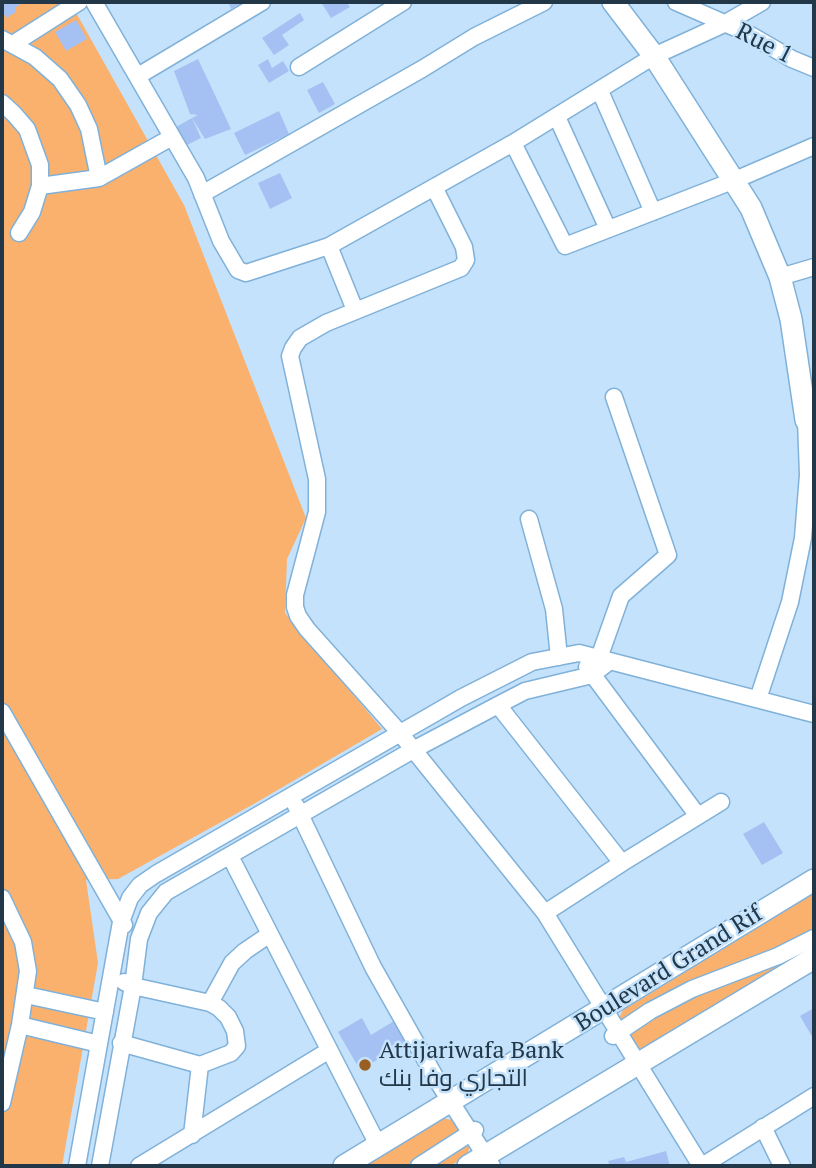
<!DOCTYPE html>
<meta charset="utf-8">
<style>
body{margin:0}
#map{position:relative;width:816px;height:1168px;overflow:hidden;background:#c4e2fb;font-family:"PT Serif",serif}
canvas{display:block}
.frame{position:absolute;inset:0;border:4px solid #223747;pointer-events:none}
</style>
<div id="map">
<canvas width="816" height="1168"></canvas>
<div class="frame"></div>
</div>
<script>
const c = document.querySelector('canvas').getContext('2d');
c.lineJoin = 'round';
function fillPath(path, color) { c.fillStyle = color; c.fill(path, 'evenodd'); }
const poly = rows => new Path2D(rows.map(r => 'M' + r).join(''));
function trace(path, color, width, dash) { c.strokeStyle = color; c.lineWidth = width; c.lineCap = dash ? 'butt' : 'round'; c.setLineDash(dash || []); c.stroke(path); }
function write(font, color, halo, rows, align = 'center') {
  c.font = font + ' "PT Serif",Cairo,serif'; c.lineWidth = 5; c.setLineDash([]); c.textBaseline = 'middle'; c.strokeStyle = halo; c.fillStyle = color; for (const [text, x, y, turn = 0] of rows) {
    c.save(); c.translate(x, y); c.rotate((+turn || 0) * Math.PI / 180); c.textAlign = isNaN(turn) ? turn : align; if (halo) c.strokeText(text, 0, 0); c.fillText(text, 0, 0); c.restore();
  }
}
const green = poly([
 [2,2,70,2,184,205,306,518,287,559,285,613,382,729,252,805,118,879,86,880,98,963,62,1166,2,1166],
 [814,893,814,946,644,1049,639,1048,619,1018,623,1010],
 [442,1118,452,1120,469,1147,468,1155,450,1166,363,1166]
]);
const building = poly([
 [2,2,19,2,20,5,16,7,16,12,6,18,2,10],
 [228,2,245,2,231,9],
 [321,2,346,2,350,7,331,18],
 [300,13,304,20,282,35,289,45,274,55,262,38],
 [76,20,87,39,66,51,55,32],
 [198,59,231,129,205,139,192,118,201,138,185,146,176,127,192,118,198,115,190,114,174,71],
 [268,59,272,68,283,61,289,71,269,83,258,65],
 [323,82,335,104,319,113,307,90],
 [279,111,289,134,245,155,234,133],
 [280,173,292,198,270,209,258,183],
 [764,822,783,853,762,865,743,834],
 [814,1008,814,1040,800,1016],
 [362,1018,371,1035,394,1021,407,1042,360,1070,338,1032],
 [666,1151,670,1166,610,1166,608,1161,624,1157,626,1162]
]);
const street = poly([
 [94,2,196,178,221,241,238,270,246,273,329,246,355,310],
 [676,2,747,33,792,59,814,68],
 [2,39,35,57,60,79,78,105,89,129,99,178],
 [13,44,79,2],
 [299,67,403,2],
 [138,76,262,2],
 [600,91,653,212],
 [2,103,14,114,27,129,40,165,40,186,32,212,19,233],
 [557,117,608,229],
 [513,143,565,246,735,180,814,146],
 [40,186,99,178,172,137],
 [434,187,464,247,466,260,461,268,326,323,300,338,293,348,290,356,317,479,317,512,295,595,295,607,298,616,307,629,400,733,545,913,701,1166],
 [202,194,422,69,474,37,544,2],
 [329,246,513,143,654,56,724,24,762,2],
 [780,277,814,267],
 [529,519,554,609,559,657],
 [599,658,621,596,668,555,614,397],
 [587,667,698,816],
 [758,699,790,602,803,538,808,475,806,420],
 [498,705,622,863],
 [2,712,124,925],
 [296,806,373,967,438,1082,492,1166],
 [230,856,378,1145],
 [2,898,23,942,28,971,20,1025,2,1103],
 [545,913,622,863,721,802],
 [124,982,133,986,210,1003],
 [26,995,105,1012],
 [20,1025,99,1044],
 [613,1036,650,1011,692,989,778,956,814,938],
 [121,1043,200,1065,231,1053,237,1046,235,1031,228,1017,219,1008,210,1003,232,963,245,951,270,934],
 [763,1127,782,1166],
 [192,1135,200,1065],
 [77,1166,121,922,130,898,140,885,156,874,461,698,532,662,579,653,814,714],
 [100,1166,133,986,139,939,149,913,166,892,413,750,498,705,525,691,592,675,610,661],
 [139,1166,328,1051],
 [419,1166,475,1130],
 [702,1166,814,1096]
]);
const secondary = poly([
 [613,2,654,56,751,208,780,277,791,319,806,420,814,423],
 [344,1166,814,880],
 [468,1166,814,958]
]);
const markers = [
 [365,1065,7,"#9a5f20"]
];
const streetNames = [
 ["Rue 1",764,44,27],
 ["Boulevard Grand Rif",669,969,-32]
];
const poiNames = [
 ["Attijariwafa Bank",379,1051],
 ["التجاري وفا بنك",379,1079]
];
fillPath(green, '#f9b16d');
fillPath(building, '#a5c0f3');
trace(street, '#80b1d9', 19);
trace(secondary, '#80b1d9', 24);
trace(street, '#fff', 16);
trace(secondary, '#fff', 21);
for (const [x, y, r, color] of markers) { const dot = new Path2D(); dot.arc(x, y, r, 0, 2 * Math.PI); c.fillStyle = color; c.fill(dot); trace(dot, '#c4e2fb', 2.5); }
write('24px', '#223747', '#c4e2fb', streetNames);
write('24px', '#223747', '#c4e2fb', poiNames, 'left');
</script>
